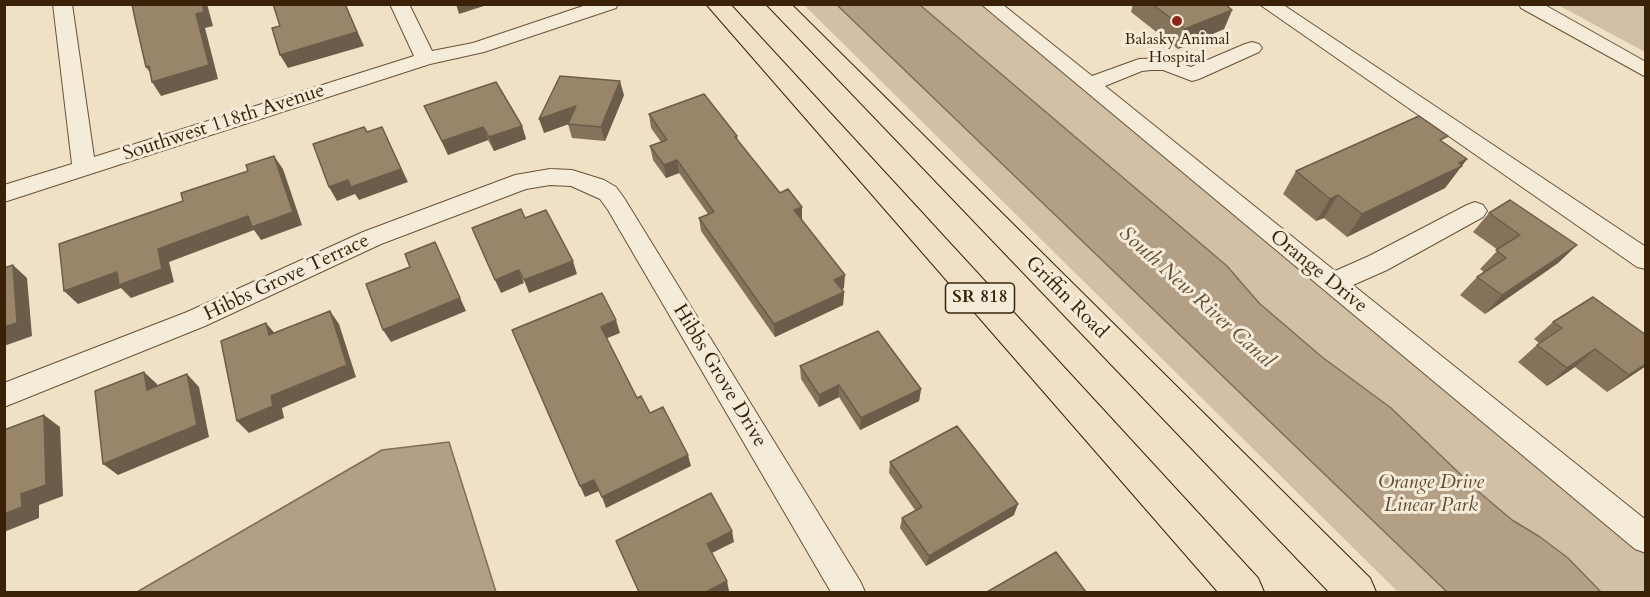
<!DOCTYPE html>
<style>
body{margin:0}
#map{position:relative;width:1650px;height:597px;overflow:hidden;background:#f0e0c5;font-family:Cardo,serif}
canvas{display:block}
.frame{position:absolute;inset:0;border:6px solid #3a2208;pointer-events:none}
</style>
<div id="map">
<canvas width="1650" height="597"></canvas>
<div class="frame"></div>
</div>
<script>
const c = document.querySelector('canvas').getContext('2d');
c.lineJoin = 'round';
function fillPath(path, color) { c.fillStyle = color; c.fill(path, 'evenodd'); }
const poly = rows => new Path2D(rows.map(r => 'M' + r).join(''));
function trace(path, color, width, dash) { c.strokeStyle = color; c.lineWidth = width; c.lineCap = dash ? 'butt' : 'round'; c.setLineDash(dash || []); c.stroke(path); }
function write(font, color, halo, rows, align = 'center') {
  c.font = font + ' Cardo,serif'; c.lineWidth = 6; c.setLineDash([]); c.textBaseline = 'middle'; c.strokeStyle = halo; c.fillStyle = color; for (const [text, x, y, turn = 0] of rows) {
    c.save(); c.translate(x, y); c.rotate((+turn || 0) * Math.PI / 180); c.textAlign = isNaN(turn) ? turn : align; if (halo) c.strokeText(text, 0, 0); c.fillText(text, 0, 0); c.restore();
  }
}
const green = poly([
 [804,5,981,5,1645,552,1645,592,1398,592],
 [1558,5,1645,5,1645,52]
]);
const water = poly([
 [837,5,920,5,1227,266,1259,303,1322,357,1391,408,1479,492,1512,520,1540,537,1568,558,1601,592,1447,592,837,5],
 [449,442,496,592,137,592,382,450,449,442]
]);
const minor = poly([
 [53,4,72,4,94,157,414,56,390,4,409,4,432,51,473,43,589,4,618,4,616,8,484,52,430,64,4,202,4,185,72,164,53,4],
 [981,4,1002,4,1092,76,1139,59,1165,58,1191,67,1245,44,1252,42,1259,44,1262,48,1259,52,1199,79,1192,81,1163,70,1151,70,1142,71,1105,86,1335,271,1369,256,1467,205,1475,202,1483,205,1487,211,1483,217,1387,270,1353,285,1646,520,1646,553,1635,549,981,4],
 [1259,4,1282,4,1646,247,1646,269,1637,267,1259,4],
 [1519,4,1543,4,1646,62,1646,77,1521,8,1519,4],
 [550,169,572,170,604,180,616,187,624,198,860,581,865,592,831,592,608,210,600,199,571,186,550,185,526,189,381,244,205,326,4,407,4,383,187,312,363,232,515,175,550,169]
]);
const major = poly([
 [706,4,730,4,1258,578,1264,592,1218,592,706,4],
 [766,4,791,4,1370,578,1376,592,1329,592,766,4]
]);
const wall = poly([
 [1133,4,1225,4,1232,10,1224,29,1178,49,1131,12],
 [624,95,605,141,572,138,568,124,544,133],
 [424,106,522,126,526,139,494,151,488,140,448,155],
 [649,114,737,136,738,141,802,220,844,288,842,289,844,292,843,305,775,337,701,231,699,218,708,214,679,173,666,178,653,160,650,146,661,142,651,128],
 [1443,142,1467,159,1445,188,1347,237,1324,218,1316,221,1283,194,1296,171],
 [1489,213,1577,245,1558,263,1485,314,1460,295,1477,277,1484,272,1480,269,1498,250,1473,232],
 [1553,322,1646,335,1646,366,1607,392,1575,367,1547,386,1518,362,1539,343,1534,339],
 [800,366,921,389,919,401,860,430,839,397,819,407,801,379],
 [890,462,1014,515,926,566,900,528,902,518,915,510,889,473]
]);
const shadedWall = poly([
 [202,4,207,4,213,26,205,28,218,79,161,96,152,82,156,81,146,67],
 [345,4,364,46,288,68,280,55],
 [456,4,490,4,459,14],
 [1232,10,1224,29,1178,49,1185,29],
 [620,81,624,95,605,141,601,127],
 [576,106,580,120,544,133,539,119],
 [522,126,526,139,494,151,489,137],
 [382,127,408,182,359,200,355,194,337,201,329,187,348,180],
 [483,127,488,140,448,155,442,141],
 [274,156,283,169,302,225,261,240,254,230,169,262,174,282,131,298,121,288,78,304,64,291,117,272,158,249],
 [1467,159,1445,188,1347,237,1362,214],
 [677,160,679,173,666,178,664,165],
 [1338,195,1324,218,1316,221,1330,199],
 [802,207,802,220,794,210],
 [435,242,466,311,391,342,383,330],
 [1577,245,1558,263,1485,314,1502,295],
 [573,261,577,274,529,293,524,280],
 [13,265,27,278,32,336,4,346,4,327],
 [519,270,524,283,501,293,495,280],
 [845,275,844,288,834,293,834,280],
 [844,292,843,305,775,337,774,324],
 [330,311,339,324,356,377,282,408,284,418,249,433,237,421,271,396],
 [616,320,620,333,605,339,601,327],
 [266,323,277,336,269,335],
 [1595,349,1575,367,1547,386,1567,368],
 [1646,364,1646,366,1607,392,1629,375],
 [144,372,157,384,160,402,147,390],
 [187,374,199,387,209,437,118,475,103,464],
 [839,385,839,397,819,407,819,395],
 [921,389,919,401,860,430,861,418],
 [44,415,60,427,63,496,39,505,39,518,4,532,4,514],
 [688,455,691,466,606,508,602,497],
 [594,480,599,491,585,497,580,486],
 [1018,504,1014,515,926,566,929,556],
 [732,531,734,542,710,554,707,544],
 [727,581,729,591,725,592,706,592]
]);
const building = poly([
 [132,4,202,4,204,12,196,14,209,65,152,82,149,66,146,67,135,19,132,4],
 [273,4,345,4,357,32,280,55,272,28,280,26,273,4],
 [1152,4,1225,4,1232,10,1185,29,1152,4],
 [560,76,620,81,601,127,568,124,576,106,539,119,560,76],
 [496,82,522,126,489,137,483,127,442,141,424,106,496,82],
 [704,94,737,136,735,137,780,193,788,189,802,207,794,210,845,275,834,280,844,292,774,324,699,218,714,212,677,160,664,165,650,146,667,140,649,114,704,94],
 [1419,116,1448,136,1440,140,1467,159,1459,163,1462,166,1362,214,1338,195,1330,199,1296,171,1419,116],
 [364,127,367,132,382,127,401,169,351,187,348,180,329,187,313,144,364,127],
 [274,156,293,212,252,227,248,216,158,249,162,269,119,285,117,272,64,291,59,244,183,201,181,193,248,171,246,165,274,156],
 [1510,200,1577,245,1502,295,1477,277,1506,258,1496,250,1520,235,1489,213,1510,200],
 [521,209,525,218,546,210,573,261,524,280,519,270,495,280,472,228,521,209],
 [435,242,460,298,383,330,366,284,410,267,405,254,435,242],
 [13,265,17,323,4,327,4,268,13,265],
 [602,293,616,320,601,327,637,398,641,396,650,413,663,407,688,455,602,497,594,480,580,486,512,330,602,293],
 [1593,297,1646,335,1646,364,1629,375,1595,349,1567,368,1537,345,1562,328,1553,322,1593,297],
 [330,311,347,365,271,396,273,406,237,421,221,341,266,323,269,335,330,311],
 [878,331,921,389,861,418,839,385,819,395,800,366,878,331],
 [144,372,147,390,187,374,197,425,103,464,95,391,144,372],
 [44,415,46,485,21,494,22,507,4,514,4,430,44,415],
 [957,426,1018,504,929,556,902,518,922,507,890,462,957,426],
 [711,493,732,531,707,544,727,581,706,592,639,592,616,541,711,493],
 [1056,552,1086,592,987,592,1056,552]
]);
const markers = [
 [1177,21,6,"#8f2418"]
];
const farPoinames = [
 ["Balasky Animal",1177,40],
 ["Hospital",1177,58]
];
const shields = [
 [980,298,69]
];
const shieldNames = [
 ["SR 818",980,298]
];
const streetNames = [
 ["Southwest 118th Avenue",224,123,-18],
 ["Orange Drive",1318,272,39],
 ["Hibbs Grove Terrace",287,278,-25],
 ["Griffin Road",1066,298,45],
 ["Hibbs Grove Drive",719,376,59]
];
const parkNames = [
 ["Orange Drive",1431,483],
 ["Linear Park",1431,506]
];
const waterNames = [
 ["South New River Canal",1196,298,42]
];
fillPath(green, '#d1c0a5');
fillPath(water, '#b29f85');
trace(water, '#826d53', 1.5);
trace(minor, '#685237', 2);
trace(major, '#3a2208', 2);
fillPath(minor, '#f5ebd9');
fillPath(major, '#f0e0c5');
fillPath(wall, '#84725b');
fillPath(shadedWall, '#6b5d4a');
fillPath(building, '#99856a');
trace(building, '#6b5d4a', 1.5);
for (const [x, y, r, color] of markers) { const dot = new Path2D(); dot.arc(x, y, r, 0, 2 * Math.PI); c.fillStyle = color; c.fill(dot); trace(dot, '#f5ebd9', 2); }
write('16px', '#3a2208', '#f5ebd9', farPoinames);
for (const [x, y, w] of shields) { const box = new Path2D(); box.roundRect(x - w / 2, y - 15, w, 30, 4.5); c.fillStyle = '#f5ebd9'; c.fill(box); trace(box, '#3a2208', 1.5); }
write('bold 18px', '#3a2208', null, shieldNames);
write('20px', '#3a2208', '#f5ebd9', streetNames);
write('italic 20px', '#604a2f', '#f5ebd9', parkNames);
write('italic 21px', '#644e34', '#f5ebd9', waterNames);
</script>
